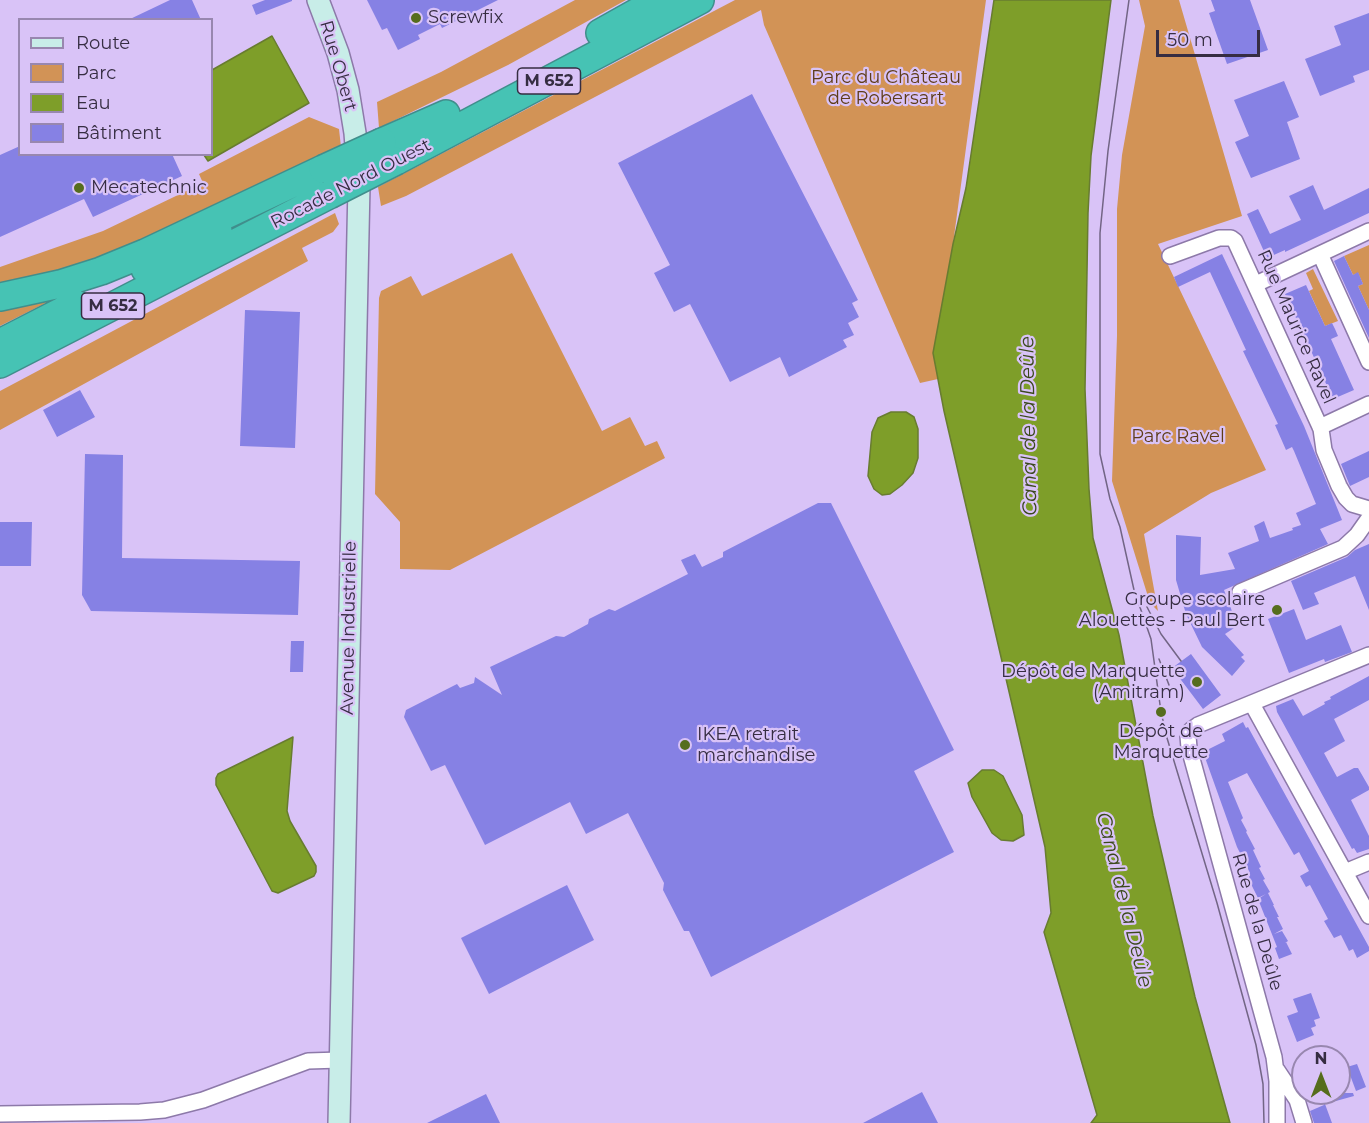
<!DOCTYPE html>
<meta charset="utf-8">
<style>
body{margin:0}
#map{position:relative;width:1369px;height:1123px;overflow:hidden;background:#d9c3f7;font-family:Montserrat,sans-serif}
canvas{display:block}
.legend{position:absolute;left:18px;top:18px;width:195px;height:138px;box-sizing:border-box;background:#d9c3f7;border:2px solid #9887af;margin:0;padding:8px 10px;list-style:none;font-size:18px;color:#362d42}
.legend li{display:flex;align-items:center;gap:12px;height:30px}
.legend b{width:30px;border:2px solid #9887af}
.north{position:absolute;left:1291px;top:1045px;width:60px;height:60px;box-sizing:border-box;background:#d9c3f7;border:2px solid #9887af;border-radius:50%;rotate:0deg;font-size:16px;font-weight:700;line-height:24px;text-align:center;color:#362d42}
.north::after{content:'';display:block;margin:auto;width:21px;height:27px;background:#566d1d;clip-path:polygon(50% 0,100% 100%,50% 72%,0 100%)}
.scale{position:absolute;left:1156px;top:30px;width:104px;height:27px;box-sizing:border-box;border:3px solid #362d42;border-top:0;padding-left:8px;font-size:18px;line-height:21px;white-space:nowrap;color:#362d42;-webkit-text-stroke:4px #d9c3f7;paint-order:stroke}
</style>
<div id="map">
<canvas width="1369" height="1123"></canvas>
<ul class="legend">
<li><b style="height:8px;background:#c8ede8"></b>Route</li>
<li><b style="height:16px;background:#d29356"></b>Parc</li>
<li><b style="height:16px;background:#7e9e29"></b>Eau</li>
<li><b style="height:16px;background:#8681e4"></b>Bâtiment</li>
</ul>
<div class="north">N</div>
<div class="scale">50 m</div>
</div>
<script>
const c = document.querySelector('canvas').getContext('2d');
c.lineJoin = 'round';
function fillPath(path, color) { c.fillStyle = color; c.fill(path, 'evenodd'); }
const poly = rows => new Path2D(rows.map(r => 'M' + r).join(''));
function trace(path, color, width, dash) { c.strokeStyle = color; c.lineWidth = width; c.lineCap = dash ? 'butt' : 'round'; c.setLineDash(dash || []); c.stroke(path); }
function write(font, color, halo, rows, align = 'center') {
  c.font = font + ' Montserrat,sans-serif'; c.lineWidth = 4.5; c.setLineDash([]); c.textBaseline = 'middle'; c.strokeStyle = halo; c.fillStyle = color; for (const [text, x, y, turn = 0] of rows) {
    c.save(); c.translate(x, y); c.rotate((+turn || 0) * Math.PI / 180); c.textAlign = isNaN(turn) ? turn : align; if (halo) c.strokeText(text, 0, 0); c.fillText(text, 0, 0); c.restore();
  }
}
const green = poly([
 [575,0,626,0,508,65,379,128,377,102,441,72],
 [735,0,986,0,953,244,933,353,938,379,920,383,764,25,761,10,406,196,381,206,378,187],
 [1139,0,1179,0,1242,216,1158,244,1266,470,1211,493,1144,534,1158,611,1150,603,1112,481,1117,336,1117,209,1122,155,1145,26],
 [309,117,339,129,341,147,130,248,63,273,0,286,0,267,103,231,203,183,199,174],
 [335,213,339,224,333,232,302,248,308,261,0,430,0,391],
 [1369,245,1369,310,1358,286,1363,284,1358,273,1353,275,1344,256],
 [512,253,602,431,630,417,645,446,657,441,665,458,450,570,400,569,400,522,375,494,379,298,381,291,411,276,422,296],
 [1313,269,1338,321,1325,326,1309,291,1313,289,1306,273],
 [56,298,0,326,0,306]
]);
const water = poly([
 [994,0,1111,0,1091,156,1088,213,1085,389,1089,489,1093,538,1119,635,1153,816,1195,997,1230,1123,1091,1123,1097,1115,1044,932,1051,913,1045,847,944,411,933,353,953,244,966,188,994,0],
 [272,36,309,103,208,161,204,155,212,154,212,70,272,36],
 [891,412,906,412,914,417,918,429,918,458,913,473,902,485,890,494,882,495,874,489,868,476,872,432,878,418,891,412],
 [293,737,287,811,290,821,316,866,316,872,314,876,278,893,272,891,216,785,216,778,218,774,293,737],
 [982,770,994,770,1003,776,1022,815,1024,835,1013,841,1001,840,992,833,972,797,968,783,982,770]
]);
const building = poly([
 [170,0,192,0,201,20,128,20],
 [265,0,292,0,292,1,256,15,252,5],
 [367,0,498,0,442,28,440,24,418,35,420,39,398,50,387,28,382,30],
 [1211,0,1250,0,1268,50,1227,64,1209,13,1215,11],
 [1369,13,1369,70,1353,76,1355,82,1320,96,1305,59,1341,45,1334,26],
 [1284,81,1299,117,1287,122,1300,159,1251,178,1235,142,1249,136,1234,100],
 [752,94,858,300,852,303,859,317,848,323,854,335,843,340,847,347,789,377,780,357,730,382,690,304,674,312,654,273,670,265,618,163],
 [20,146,20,154,172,154,182,176,93,217,84,199,0,237,0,155],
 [1313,185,1324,210,1369,188,1369,213,1285,252,1285,250,1267,258,1247,214,1258,209,1270,234,1301,220,1289,196],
 [1222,254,1304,426,1342,520,1320,529,1328,544,1224,590,1233,614,1240,624,1225,634,1244,655,1241,657,1245,661,1232,676,1202,647,1186,614,1176,580,1176,535,1201,537,1200,575,1235,569,1228,553,1259,541,1254,526,1264,521,1270,538,1293,530,1292,528,1301,525,1296,513,1316,504,1294,451,1292,447,1286,450,1275,425,1278,424,1243,351,1246,350,1210,272,1178,287,1174,277],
 [1344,256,1353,275,1358,272,1363,284,1358,286,1369,310,1369,338,1334,261],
 [1306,285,1325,326,1332,323,1335,329,1338,336,1331,339,1354,390,1333,399,1285,294],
 [245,310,300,312,295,448,240,446],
 [80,390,95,417,57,437,43,410],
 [1369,451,1369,477,1350,486,1341,464],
 [85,454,123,455,122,558,300,561,298,615,91,611,82,595],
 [818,503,831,503,954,750,914,771,954,852,711,977,689,931,684,931,663,890,664,883,628,813,586,834,570,802,485,845,445,765,431,771,404,717,406,710,457,684,460,688,474,683,475,677,502,695,490,667,556,636,564,637,588,624,589,619,609,609,615,611,688,574,681,560,695,554,702,567,723,557,723,552],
 [0,522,32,522,31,566,0,566],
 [1369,544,1369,610,1355,576,1314,593,1319,604,1303,610,1291,581,1347,557,1355,550],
 [1294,609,1306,640,1341,625,1352,652,1325,662,1324,659,1289,673,1268,619],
 [291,641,304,641,303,672,290,672],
 [1191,654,1221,695,1203,709,1172,668],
 [1369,676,1369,700,1334,719,1345,741,1324,753,1337,777,1354,768,1358,768,1369,787,1369,790,1351,800,1369,836,1369,849,1357,853,1354,848,1352,849,1277,712,1276,706,1293,699,1303,716,1325,704,1324,702,1331,699,1330,697],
 [1243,722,1246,728,1248,727,1369,947,1369,951,1357,958,1353,949,1349,951,1341,935,1334,938,1324,921,1328,919,1310,885,1306,887,1300,876,1309,871,1299,852,1294,855,1247,773,1228,782,1243,818,1241,820,1247,831,1246,832,1255,849,1253,850,1261,867,1259,868,1265,879,1263,880,1270,892,1268,893,1274,905,1273,905,1279,917,1277,917,1283,929,1274,934,1282,931,1288,941,1285,943,1286,942,1292,954,1279,959,1275,948,1277,947,1258,899,1266,894,1258,898,1252,886,1248,874,1250,873,1237,847,1203,752,1225,741,1222,734],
 [567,885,594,940,489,994,461,938],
 [1311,993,1320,1018,1314,1020,1316,1026,1311,1028,1314,1035,1297,1042,1287,1016,1298,1012,1293,999],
 [1357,1064,1366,1087,1356,1091,1347,1067],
 [922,1092,938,1123,863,1123],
 [1320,1093,1353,1093,1354,1096,1325,1104,1332,1123,1314,1123,1310,1111,1324,1105],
 [486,1094,500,1123,427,1123]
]);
const street = poly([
 [1320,254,1369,362],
 [1170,256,1219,238,1231,238,1235,241,1321,429,1324,450,1339,486,1346,498,1352,504,1369,509],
 [1256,284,1369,231],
 [1320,427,1369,404],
 [1240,592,1343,548,1357,535,1369,518],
 [1252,704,1369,916],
 [1345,872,1369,862],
 [1277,1070,1297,1100,1304,1123],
 [0,1114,140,1112,164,1110,203,1100,308,1061,340,1060],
 [1277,1123,1277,1081,1274,1057,1189,748,1188,736,1191,730,1198,725,1369,655]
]);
const secondary = poly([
 [318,0,338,53,348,90,355,133,359,185,339,1123]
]);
const highway = poly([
 [600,33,659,0],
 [382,142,446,114],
 [396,161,700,0],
 [145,269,218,231],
 [0,297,60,284,101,271,145,253,323,169],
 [0,343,76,304],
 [0,364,329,195]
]);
const tram = poly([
 [1129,0,1108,151,1100,233,1100,454,1110,499,1120,527,1134,590,1151,639,1161,712,1167,738,1217,903,1256,1045,1263,1084,1264,1123],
 [1147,607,1161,634,1181,661],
 [1159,659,1169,685]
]);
const highwayBridge = poly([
 [323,169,382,142],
 [329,195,396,161]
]);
const markers = [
 [416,18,6,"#566d1d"],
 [79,188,6,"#566d1d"],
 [1277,610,6,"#566d1d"],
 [1197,682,6,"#566d1d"],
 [1161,712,6,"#566d1d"],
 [685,745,6,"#566d1d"]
];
const shields = [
 [549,81,63],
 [113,306,63]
];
const shieldNames = [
 ["M 652",549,81],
 ["M 652",113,306]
];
const poiNames = [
 ["Screwfix",428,18],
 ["Mecatechnic",91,188],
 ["Groupe scolaire",1265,600,"right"],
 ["Alouettes - Paul Bert",1265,621,"right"],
 ["Dépôt de Marquette",1185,672,"right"],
 ["(Amitram)",1185,693,"right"],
 ["Dépôt de",1161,732,"center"],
 ["Marquette",1161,753,"center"],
 ["IKEA retrait",697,735],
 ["marchandise",697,756]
];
const streetNames = [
 ["Rue Obert",338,66,74],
 ["Rocade Nord Ouest",351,184,-27],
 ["Rue Maurice Ravel",1296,327,66],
 ["Avenue Industrielle",349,628,-89],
 ["Rue de la Deûle",1257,922,74]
];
const parkNames = [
 ["Parc du Château",886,78],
 ["de Robersart",886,99],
 ["Parc Ravel",1178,437]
];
const waterNames = [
 ["Canal de la Deûle",1029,426,-91],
 ["Canal de la Deûle",1124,900,76]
];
fillPath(green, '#d29356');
fillPath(water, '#7e9e29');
trace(water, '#687c30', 1.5);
fillPath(building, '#8681e4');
trace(street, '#8d79a9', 18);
trace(secondary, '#8d79a9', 24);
trace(highway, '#408e8c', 30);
trace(street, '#fff', 15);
trace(secondary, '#c8ede8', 21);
trace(highway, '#46c3b4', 27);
trace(tram, '#726585', 1.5);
trace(highwayBridge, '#408e8c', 30, []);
trace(highwayBridge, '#46c3b4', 27);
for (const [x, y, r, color] of markers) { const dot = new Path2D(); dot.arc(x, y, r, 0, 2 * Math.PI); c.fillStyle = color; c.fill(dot); trace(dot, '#d9c3f7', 2); }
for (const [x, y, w] of shields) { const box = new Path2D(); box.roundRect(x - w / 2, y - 13, w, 26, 4.5); c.fillStyle = '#d9c3f7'; c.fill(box); trace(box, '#362d42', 1.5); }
write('bold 16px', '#362d42', null, shieldNames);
write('18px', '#362d42', '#d9c3f7', poiNames, 'left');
write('18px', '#362d42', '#d9c3f7', streetNames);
write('18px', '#5e3c18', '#d9c3f7', parkNames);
write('italic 20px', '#3b491c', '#d9c3f7', waterNames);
</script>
